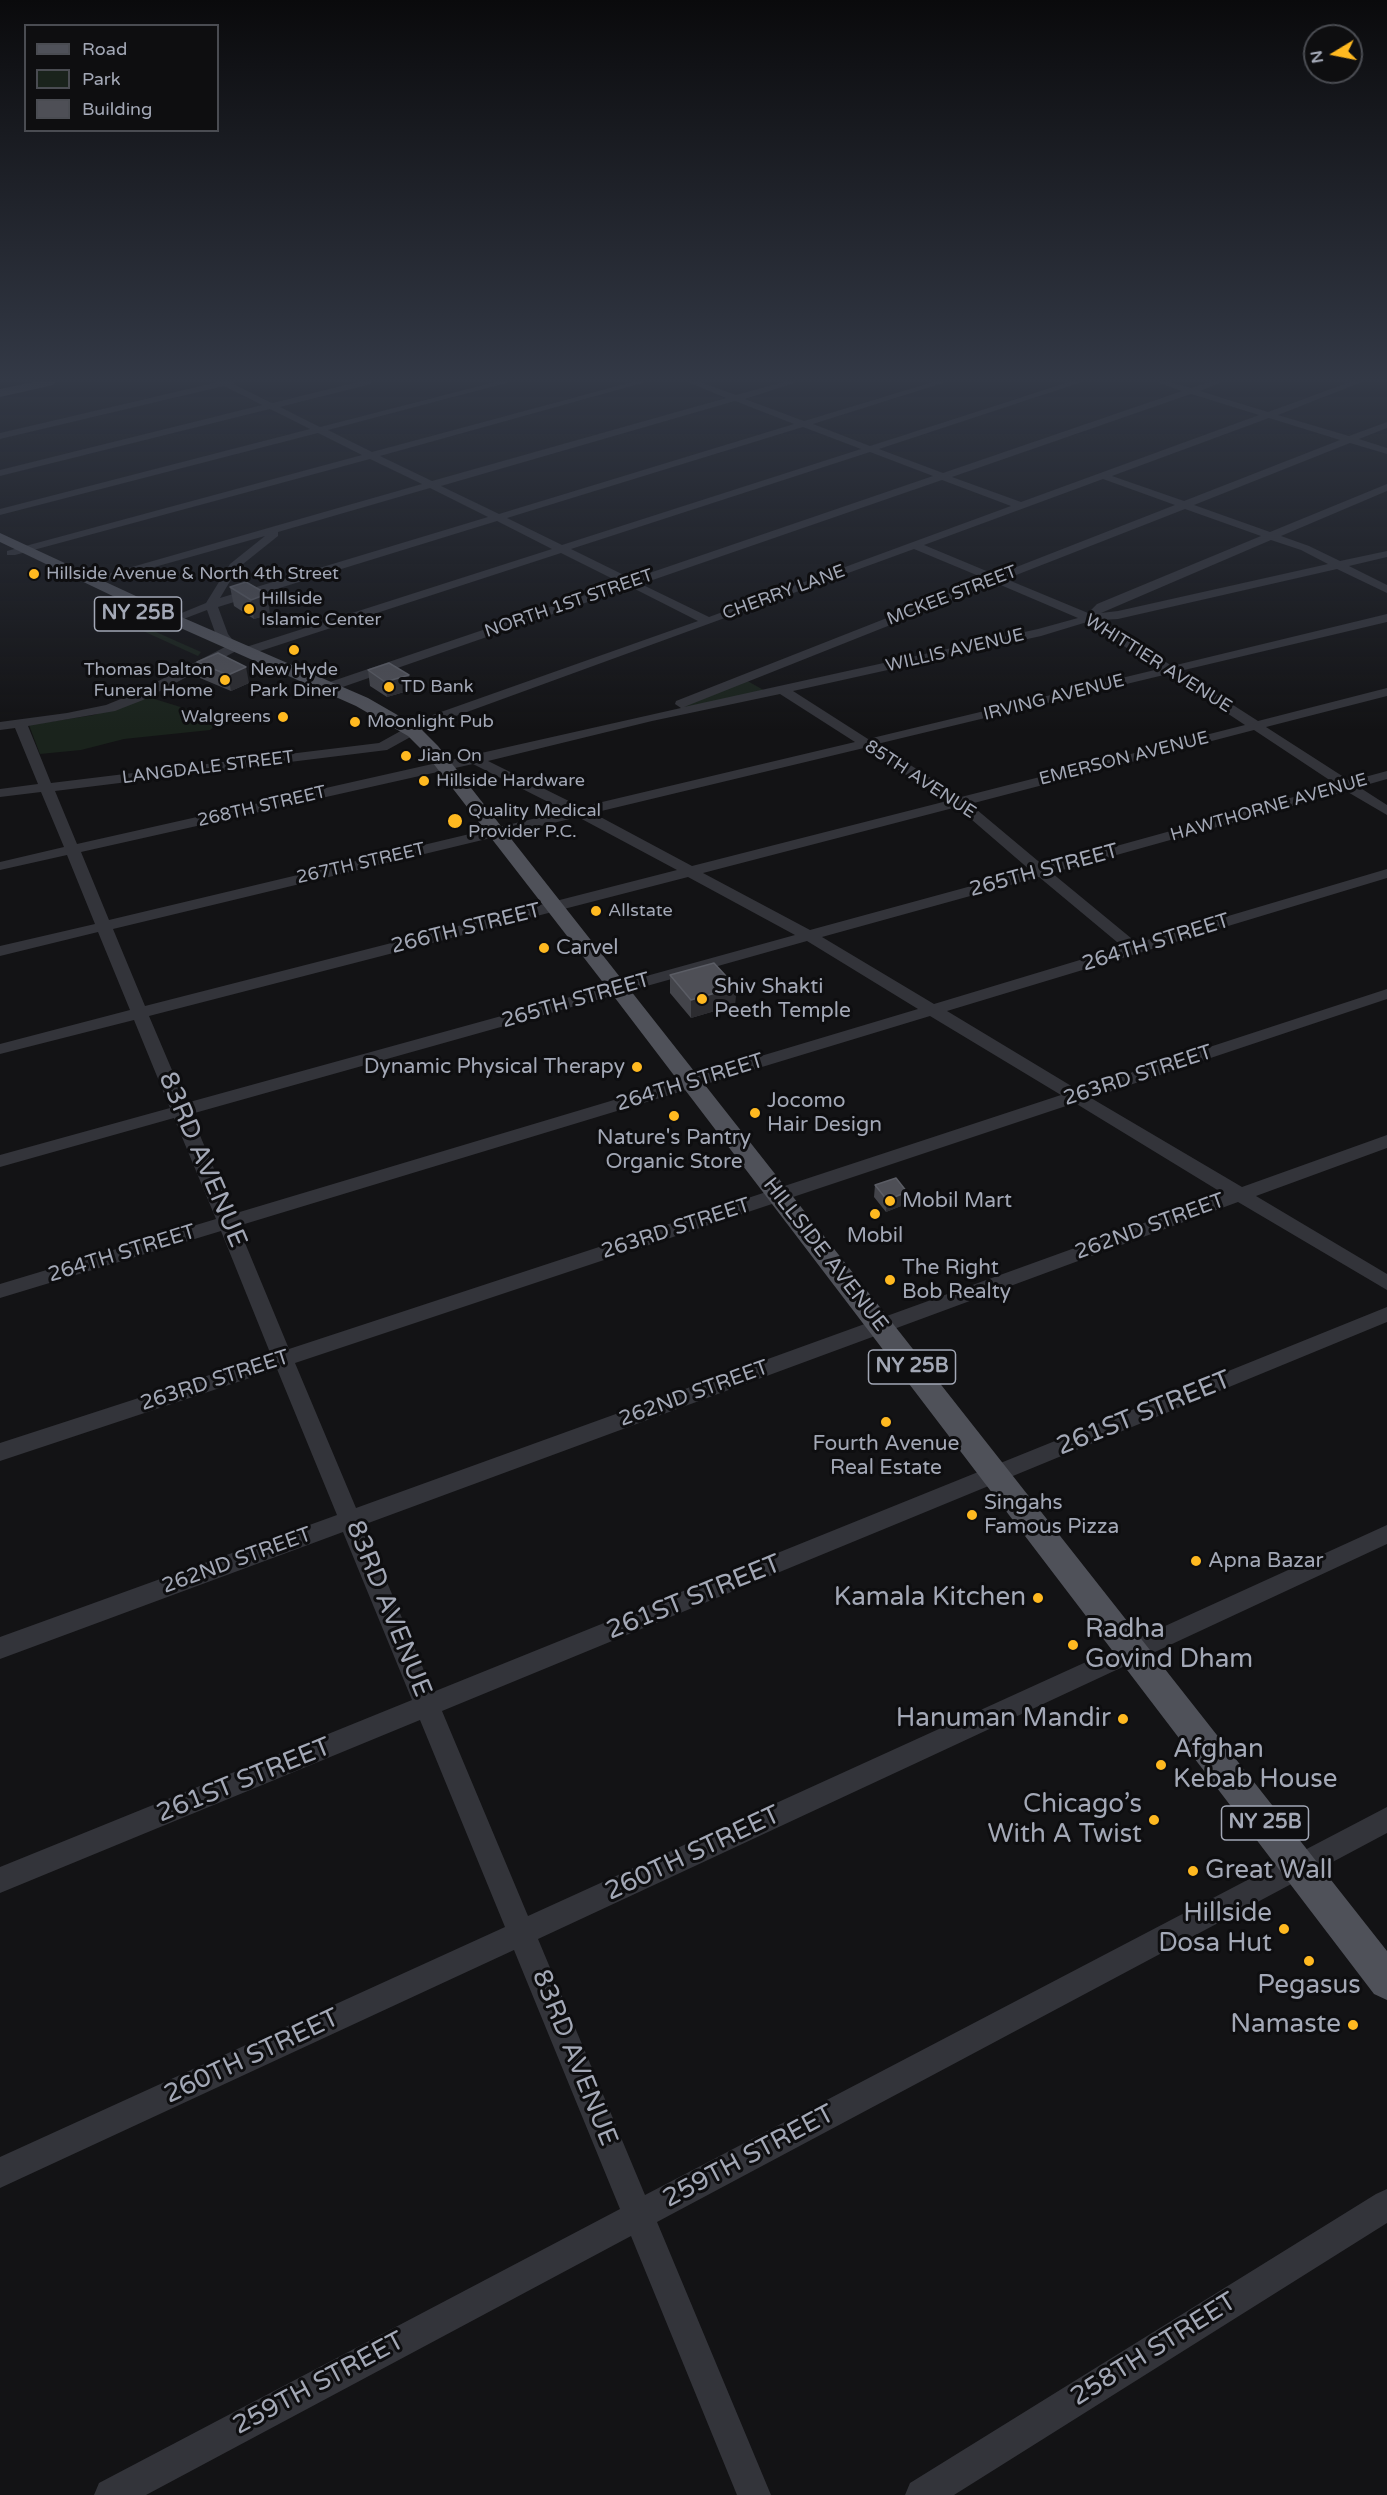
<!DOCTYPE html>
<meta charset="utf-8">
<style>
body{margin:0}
#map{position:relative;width:1387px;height:2495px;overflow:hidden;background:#131315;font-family:"Varela Round",sans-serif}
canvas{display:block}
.legend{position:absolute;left:24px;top:24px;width:195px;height:108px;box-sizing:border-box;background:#0e0e10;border:2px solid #4a4c52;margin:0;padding:8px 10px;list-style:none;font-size:18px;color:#a3a8b6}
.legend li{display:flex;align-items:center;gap:12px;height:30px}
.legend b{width:30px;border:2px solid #4a4c52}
.north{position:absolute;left:1303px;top:24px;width:60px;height:60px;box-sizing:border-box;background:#0e0e10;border:2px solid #4a4c52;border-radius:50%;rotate:260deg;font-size:16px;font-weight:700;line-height:24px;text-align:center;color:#a3a8b6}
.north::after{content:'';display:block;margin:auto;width:21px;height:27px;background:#ffb920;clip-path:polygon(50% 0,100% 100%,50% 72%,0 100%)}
</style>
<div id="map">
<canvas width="1387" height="2495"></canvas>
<ul class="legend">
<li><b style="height:8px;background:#4f5159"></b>Road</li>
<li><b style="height:16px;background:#1a231c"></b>Park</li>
<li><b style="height:16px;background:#4e4f56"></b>Building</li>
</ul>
<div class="north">N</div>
</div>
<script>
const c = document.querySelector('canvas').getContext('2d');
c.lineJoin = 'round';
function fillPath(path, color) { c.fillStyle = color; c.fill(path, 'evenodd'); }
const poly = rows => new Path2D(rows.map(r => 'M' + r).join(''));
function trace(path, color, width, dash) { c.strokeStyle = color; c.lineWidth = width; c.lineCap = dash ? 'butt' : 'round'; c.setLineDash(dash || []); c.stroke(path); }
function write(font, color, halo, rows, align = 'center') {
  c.font = font + ' "Varela Round",sans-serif'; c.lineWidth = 6; c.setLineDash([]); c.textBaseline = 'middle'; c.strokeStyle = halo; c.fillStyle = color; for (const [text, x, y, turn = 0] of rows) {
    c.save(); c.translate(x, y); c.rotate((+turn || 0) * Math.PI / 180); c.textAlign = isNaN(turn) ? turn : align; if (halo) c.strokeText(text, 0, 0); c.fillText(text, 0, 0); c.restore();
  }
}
const green = poly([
 [129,620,201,652,198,656,121,621],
 [744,679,767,692,678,709],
 [148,697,187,709,193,715,200,718,226,716,210,730,124,739,81,750,40,754,29,725,94,715]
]);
const minor = poly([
 [218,382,235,382,233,384,272,403,358,382,372,382,371,384,280,407,320,427,495,382,510,382,328,430,372,452,632,382,646,382,380,456,432,481,726,398,688,382,700,382,736,395,784,382,797,382,745,399,804,421,933,382,946,382,813,424,870,446,1069,382,1082,382,879,449,943,473,1182,391,1157,382,1170,382,1191,388,1210,382,1222,382,1200,391,1268,412,1350,382,1362,382,1278,415,1349,436,1387,422,1387,428,1359,439,1387,448,1387,454,1350,443,1194,505,1270,532,1387,484,1387,491,1281,536,1309,546,1340,561,1387,551,1387,557,1349,566,1387,585,1387,593,1337,569,1118,619,1101,620,1172,666,1387,614,1387,622,1180,671,1258,721,1387,688,1387,696,1266,727,1350,781,1387,771,1387,779,1359,787,1387,805,1387,815,1346,791,1052,873,1137,943,1387,869,1387,878,947,1011,1078,1090,1387,989,1387,999,1091,1098,1242,1187,1387,1135,1387,1148,1256,1196,1387,1274,1387,1290,1238,1202,363,1525,433,1692,1387,1307,1387,1322,442,1711,528,1916,1387,1525,1387,1544,538,1939,645,2195,1387,1807,1387,1833,657,2222,771,2495,737,2495,631,2236,146,2495,94,2495,99,2483,620,2209,514,1950,0,2188,0,2157,505,1927,420,1720,0,1893,0,1867,412,1700,343,1532,0,1659,0,1637,337,1515,277,1369,0,1461,0,1443,271,1355,221,1231,0,1298,0,1284,216,1219,174,1118,0,1167,0,1155,170,1108,134,1020,0,1054,0,1044,130,1010,98,932,0,956,0,946,95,924,67,855,0,870,0,862,64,847,41,792,0,797,0,789,38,784,15,728,0,730,0,722,67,713,106,705,133,694,227,646,216,635,207,610,173,623,167,619,206,603,230,564,265,536,94,584,88,581,90,579,422,484,370,459,15,555,7,555,7,551,362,455,318,433,0,515,0,509,310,429,270,409,0,476,0,470,262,405,224,386,0,439,0,433,218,382],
 [1191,394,1259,415,1021,502,952,477,1191,394],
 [735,401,794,424,499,514,441,486,735,401],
 [1269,418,1340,440,1184,501,1112,476,1269,418],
 [803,427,861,449,562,545,507,518,803,427],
 [870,452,933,476,632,579,571,549,870,452],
 [1103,479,1175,505,996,575,924,545,1103,479],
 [942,480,1011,506,709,617,641,584,942,480],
 [430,488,488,517,220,598,238,568,278,536,278,532,430,488],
 [1185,509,1261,536,1097,604,1088,613,1006,579,1185,509],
 [497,521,552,549,243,648,241,651,243,654,251,654,561,553,621,583,324,684,323,687,329,691,334,690,631,587,698,621,424,718,379,743,51,783,28,726,115,711,143,700,240,649,240,643,235,643,228,634,218,607,497,521],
 [1271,540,1301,550,1328,564,1118,611,1101,613,1271,540],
 [914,549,986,579,676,701,675,704,681,708,77,844,55,791,387,750,434,724,914,549],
 [996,583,1078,618,1038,629,684,707,996,583],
 [1087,622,1159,669,868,739,793,691,1041,636,1087,622],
 [1168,674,1245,725,961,797,877,744,1168,674],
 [780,694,855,742,581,807,488,761,652,721,780,694],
 [1254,730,1337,785,1044,866,970,804,1254,730],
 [864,748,947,801,692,866,593,813,864,748],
 [473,764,566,811,109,920,81,852,473,764],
 [957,807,1030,870,810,930,703,873,957,807],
 [578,817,677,870,145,1006,113,929,578,817],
 [688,877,795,935,186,1103,149,1016,688,877],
 [1039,877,1123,947,934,1004,822,937,1039,877],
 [807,941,918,1009,233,1214,191,1114,807,941],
 [930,1016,1061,1095,289,1349,238,1226,930,1016],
 [1075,1103,1224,1194,356,1508,295,1363,1075,1103],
 [1387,2189,1387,2223,954,2495,905,2495,910,2483,1376,2194,1387,2189]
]);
const major = poly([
 [34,382,55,382,53,385,0,397,0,389,34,382],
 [0,533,179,616,368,698,420,728,438,746,1387,1951,1387,2000,1374,1994,612,994,426,754,408,736,356,706,167,622,0,542,0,533]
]);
const wall = poly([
 [246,582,270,614,254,619,234,606,230,587],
 [197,662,249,683,231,691,200,678],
 [368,670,411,690,387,697,370,686],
 [670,975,736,987,735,1005,691,1018,670,993],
 [875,1185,907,1192,906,1204,886,1212,874,1197]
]);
const shadedWall = poly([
 [267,594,270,614,254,619,251,600],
 [246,667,249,683,231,691,228,675],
 [409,675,411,690,387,697,385,682],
 [736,987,735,1005,691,1018,691,1000],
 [907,1192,906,1204,886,1212,887,1200]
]);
const building = poly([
 [246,582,267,594,251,600,230,587,246,582],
 [218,653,246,667,228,675,197,662,218,653],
 [389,663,409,675,385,682,368,670,389,663],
 [714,963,736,987,691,1000,670,975,714,963],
 [896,1178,907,1192,887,1200,875,1185,896,1178]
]);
const markers = [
 [34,574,6,"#ffb920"],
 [249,609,6,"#ffb920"],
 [294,650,6,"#ffb920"],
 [225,680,6,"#ffb920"],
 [389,687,6,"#ffb920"],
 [283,717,6,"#ffb920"],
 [355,722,6,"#ffb920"],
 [406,756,6,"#ffb920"],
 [424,781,6,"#ffb920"],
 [455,821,8,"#ffb920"],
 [596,911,6,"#ffb920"],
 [544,948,6,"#ffb920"],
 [702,999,6,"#ffb920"],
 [637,1067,6,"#ffb920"],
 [755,1113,6,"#ffb920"],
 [674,1116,6,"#ffb920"],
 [890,1201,6,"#ffb920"],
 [875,1214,6,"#ffb920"],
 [890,1280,6,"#ffb920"],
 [886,1422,6,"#ffb920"],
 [972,1515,6,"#ffb920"],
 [1196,1561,6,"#ffb920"],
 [1038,1598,6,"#ffb920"],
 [1073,1645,6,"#ffb920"],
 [1123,1719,6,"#ffb920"],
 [1161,1765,6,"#ffb920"],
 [1154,1820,6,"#ffb920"],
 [1193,1871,6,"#ffb920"],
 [1284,1929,6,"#ffb920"],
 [1309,1961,6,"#ffb920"],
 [1353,2025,6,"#ffb920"]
];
const farPoinames = [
 ["Hillside Avenue & North 4th Street",46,574],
 ["Hillside",261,599],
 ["Islamic Center",261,620],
 ["Thomas Dalton",213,670,"right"],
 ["Funeral Home",213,691,"right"],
 ["New Hyde",294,670,"center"],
 ["Park Diner",294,691,"center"],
 ["TD Bank",401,687],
 ["Walgreens",271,717,"right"],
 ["Moonlight Pub",367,722],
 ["Jian On",418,756],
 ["Hillside Hardware",436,781],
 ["Quality Medical",468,811],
 ["Provider P.C.",468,832],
 ["Allstate",608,911]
];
const farStreetnames = [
 ["CHERRY LANE",784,593,-20],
 ["MCKEE STREET",952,596,-21],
 ["NORTH 1ST STREET",569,604,-19],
 ["WILLIS AVENUE",955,651,-13],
 ["WHITTIER AVENUE",1158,664,32],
 ["IRVING AVENUE",1054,698,-14],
 ["EMERSON AVENUE",1124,759,-14],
 ["LANGDALE STREET",208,768,-7],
 ["85TH AVENUE",920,780,33],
 ["268TH STREET",262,807,-13],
 ["HAWTHORNE AVENUE",1269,808,-16],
 ["267TH STREET",361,864,-13]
];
const shields = [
 [138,614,87],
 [912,1367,87],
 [1265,1823,87]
];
const shieldNames = [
 ["NY 25B",138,614],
 ["NY 25B",912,1367],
 ["NY 25B",1265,1823]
];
const streetNames = [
 ["265TH STREET",1044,871,-15],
 ["266TH STREET",466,929,-14],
 ["264TH STREET",1156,943,-17],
 ["265TH STREET",576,1001,-16],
 ["263RD STREET",1138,1076,-18],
 ["264TH STREET",690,1083,-17],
 ["262ND STREET",1150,1227,-20],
 ["263RD STREET",676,1229,-18],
 ["264TH STREET",122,1254,-17],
 ["HILLSIDE AVENUE",825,1255,52],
 ["263RD STREET",215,1381,-18],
 ["262ND STREET",694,1394,-20],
 ["262ND STREET",237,1561,-20]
];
const poiNames = [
 ["Carvel",556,948],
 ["Shiv Shakti",714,987],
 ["Peeth Temple",714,1011],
 ["Dynamic Physical Therapy",625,1067,"right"],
 ["Jocomo",767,1101],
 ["Hair Design",767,1125],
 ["Nature's Pantry",674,1138,"center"],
 ["Organic Store",674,1162,"center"],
 ["Mobil Mart",902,1201],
 ["Mobil",875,1236,"center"],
 ["The Right",902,1268],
 ["Bob Realty",902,1292],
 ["Fourth Avenue",886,1444,"center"],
 ["Real Estate",886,1468,"center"],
 ["Singahs",984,1503],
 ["Famous Pizza",984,1527],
 ["Apna Bazar",1208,1561]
];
const nearStreetnames = [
 ["83RD AVENUE",202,1160,67],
 ["261ST STREET",1144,1414,-22],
 ["261ST STREET",694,1598,-22],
 ["83RD AVENUE",388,1609,68],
 ["261ST STREET",244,1781,-22],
 ["260TH STREET",693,1854,-25],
 ["260TH STREET",252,2057,-25],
 ["83RD AVENUE",574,2058,68],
 ["259TH STREET",749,2157,-28],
 ["258TH STREET",1154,2350,-32],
 ["259TH STREET",319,2384,-28]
];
const nearPoinames = [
 ["Kamala Kitchen",1026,1598],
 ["Radha",1085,1630,"left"],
 ["Govind Dham",1085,1660,"left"],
 ["Hanuman Mandir",1111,1719],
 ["Afghan",1173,1750,"left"],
 ["Kebab House",1173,1780,"left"],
 ["Chicago’s",1142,1805],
 ["With A Twist",1142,1835],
 ["Great Wall",1205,1871,"left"],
 ["Hillside",1272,1914],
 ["Dosa Hut",1272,1944],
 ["Pegasus",1309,1986,"center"],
 ["Namaste",1341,2025]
];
fillPath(green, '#1a231c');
fillPath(minor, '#33343a');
fillPath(major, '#4f5159');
fillPath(wall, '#43444a');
fillPath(shadedWall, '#2c2c30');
fillPath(building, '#4e4f56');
trace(building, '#5b5d65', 1.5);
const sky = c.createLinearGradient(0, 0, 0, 731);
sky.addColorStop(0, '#0a0a0c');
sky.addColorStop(0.52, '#333946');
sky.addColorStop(1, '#33394600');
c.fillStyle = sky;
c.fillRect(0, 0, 1387, 731);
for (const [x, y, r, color] of markers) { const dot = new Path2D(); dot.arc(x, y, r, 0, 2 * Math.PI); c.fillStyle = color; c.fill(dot); trace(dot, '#0e0e10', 2); }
write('18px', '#a3a8b6', '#0e0e10', farPoinames, 'left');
write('18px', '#a3a8b6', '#0e0e10', farStreetnames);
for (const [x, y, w] of shields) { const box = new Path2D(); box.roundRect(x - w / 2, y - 17, w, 34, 4.5); c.fillStyle = '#0e0e10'; c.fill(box); trace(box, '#a3a8b6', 1.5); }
write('bold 20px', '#a3a8b6', null, shieldNames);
write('21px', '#a3a8b6', '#0e0e10', streetNames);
write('21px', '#a3a8b6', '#0e0e10', poiNames, 'left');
write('26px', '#a3a8b6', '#0e0e10', nearStreetnames);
write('26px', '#a3a8b6', '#0e0e10', nearPoinames, 'right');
</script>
